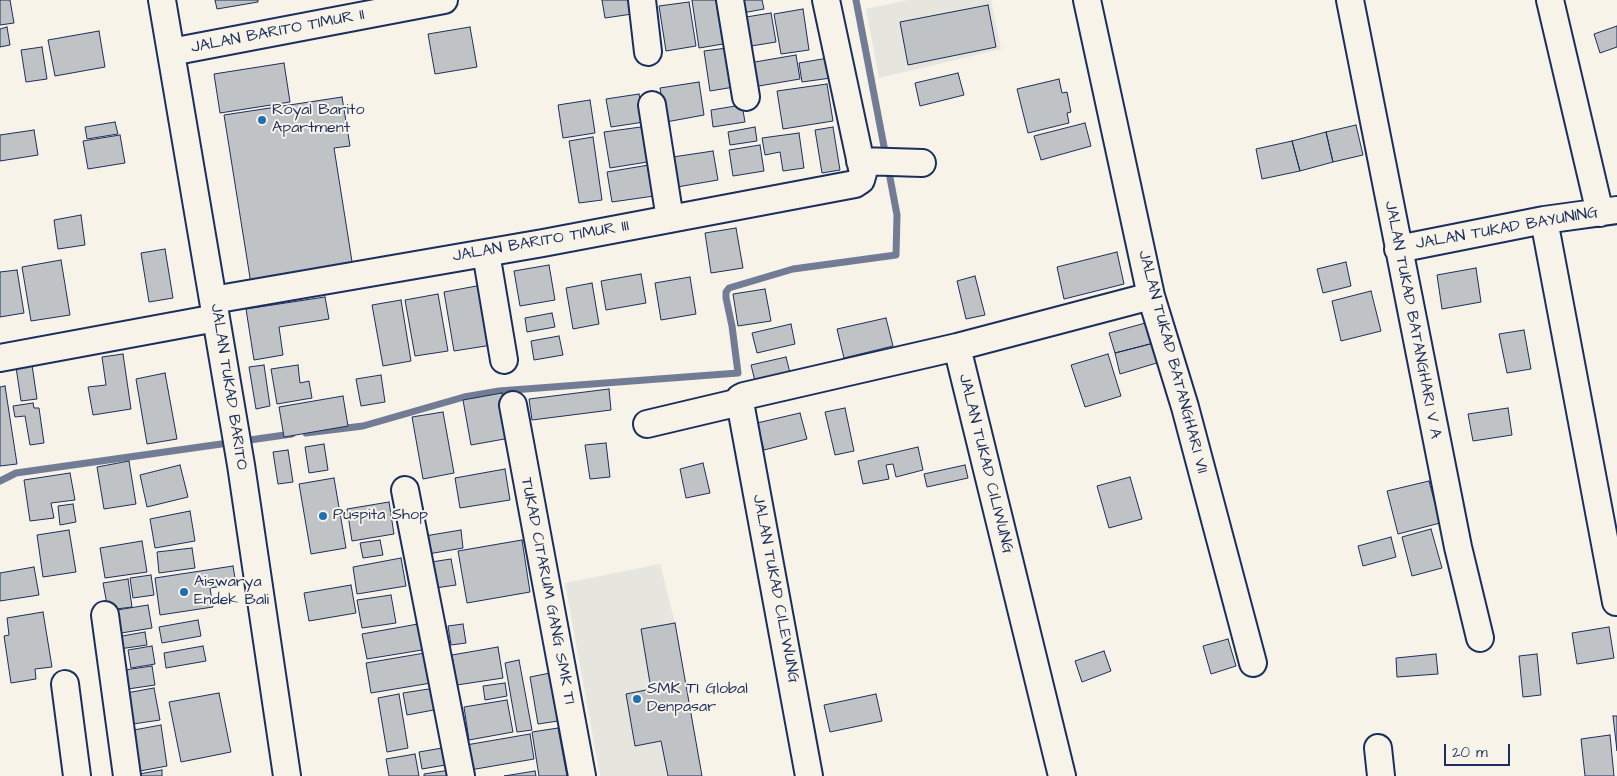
<!DOCTYPE html>
<style>
body{margin:0}
#map{position:relative;width:1617px;height:776px;overflow:hidden;background:#f7f3e8;font-family:"Architects Daughter",sans-serif}
canvas{display:block}
.scale{position:absolute;left:1444px;top:744px;width:66px;height:22px;box-sizing:border-box;border:2px solid #1b2f5e;border-top:0;padding-left:6px;font-size:15px;line-height:18px;white-space:nowrap;color:#1b2f5e;-webkit-text-stroke:4px #f7f3e8;paint-order:stroke}
</style>
<div id="map">
<canvas width="1617" height="776"></canvas>
<div class="scale">20 m</div>
</div>
<script>
const c = document.querySelector('canvas').getContext('2d');
c.lineJoin = 'round';
function fillPath(path, color) { c.fillStyle = color; c.fill(path, 'evenodd'); }
const poly = rows => new Path2D(rows.map(r => 'M' + r).join(''));
function trace(path, color, width, dash) { c.strokeStyle = color; c.lineWidth = width; c.lineCap = dash ? 'butt' : 'round'; c.setLineDash(dash || []); c.stroke(path); }
function write(font, color, halo, rows, align = 'center') {
  c.font = font + ' "Architects Daughter",sans-serif'; c.lineWidth = 4; c.setLineDash([]); c.textBaseline = 'middle'; c.strokeStyle = halo; c.fillStyle = color; for (const [text, x, y, turn = 0] of rows) {
    c.save(); c.translate(x, y); c.rotate((+turn || 0) * Math.PI / 180); c.textAlign = isNaN(turn) ? turn : align; if (halo) c.strokeText(text, 0, 0); c.fillText(text, 0, 0); c.restore();
  }
}
const built = poly([
 [908,0,991,0,1001,49,879,78,866,9],
 [660,564,675,623,702,776,600,776,565,583]
]);
const stream = poly([
 [856,0,886,157],
 [306,433,363,426,464,397,499,391,738,373,732,326,726,298,726,292,729,288,793,269,896,255,897,215,888,167],
 [0,481,16,473,292,434]
]);
const building = poly([
 [0,0,10,0,14,23,0,25,0,0],
 [215,0,258,0,258,2,217,9,215,0],
 [602,0,637,0,639,13,605,18,602,0],
 [692,0,716,0,723,44,699,48,692,0],
 [735,0,762,0,764,9,737,14,735,0],
 [689,2,696,46,666,51,659,6,689,2],
 [988,5,996,47,908,65,900,22,988,5],
 [803,9,809,50,781,54,774,14,803,9],
 [771,13,776,42,745,47,740,18,771,13],
 [1617,26,1617,47,1600,53,1594,34,1617,26],
 [7,27,10,45,0,47,0,29,7,27],
 [470,27,477,67,435,74,428,34,470,27],
 [99,31,105,67,55,76,48,40,99,31],
 [42,47,47,79,26,82,21,50,42,47],
 [727,48,734,87,710,91,704,51,727,48],
 [796,55,800,79,753,87,749,63,796,55],
 [828,58,831,78,802,82,799,63,828,58],
 [284,63,290,102,220,113,214,74,284,63],
 [958,73,964,95,920,106,915,83,958,73],
 [1059,79,1062,93,1067,92,1071,112,1067,113,1069,123,1028,133,1017,89,1059,79],
 [699,82,704,115,666,122,660,88,699,82],
 [827,84,833,121,783,129,777,91,827,84],
 [639,94,644,122,611,127,606,99,639,94],
 [342,97,350,146,334,148,353,268,251,284,224,115,342,97],
 [590,100,595,133,563,138,558,105,590,100],
 [742,105,745,122,713,127,711,110,742,105],
 [115,122,118,134,87,139,85,127,115,122],
 [1085,123,1091,146,1041,160,1034,136,1085,123],
 [1356,125,1363,155,1333,162,1326,132,1356,125],
 [641,127,647,162,610,168,604,132,641,127],
 [755,127,757,141,730,145,728,132,755,127],
 [833,127,840,170,822,173,815,130,833,127],
 [34,130,38,155,0,161,0,135,34,130],
 [1326,132,1333,162,1300,171,1292,141,1326,132],
 [799,133,804,168,783,171,780,152,765,155,762,138,799,133],
 [120,135,125,163,88,169,83,141,120,135],
 [593,137,602,200,579,203,569,141,593,137],
 [1292,141,1300,171,1262,179,1256,149,1292,141],
 [760,145,764,171,733,176,729,150,760,145],
 [713,151,718,180,677,187,673,157,713,151],
 [649,165,654,196,612,202,607,172,649,165],
 [81,215,85,245,58,249,54,220,81,215],
 [736,228,743,268,711,273,705,233,736,228],
 [165,249,173,298,149,302,141,253,165,249],
 [1117,252,1124,284,1064,299,1057,267,1117,252],
 [61,260,70,315,31,321,22,267,61,260],
 [1346,262,1351,286,1323,293,1317,269,1346,262],
 [549,265,555,300,520,306,514,271,549,265],
 [1476,268,1481,302,1442,309,1437,275,1476,268],
 [17,270,24,313,0,317,0,272,17,270],
 [641,274,646,303,606,310,601,281,641,274],
 [975,276,985,315,966,319,957,281,975,276],
 [690,277,696,314,661,320,655,283,690,277],
 [592,283,599,324,573,329,566,288,592,283],
 [482,285,492,345,454,351,444,292,482,285],
 [765,289,771,321,738,326,733,294,765,289],
 [1371,291,1381,331,1341,341,1332,301,1371,291],
 [438,294,448,351,415,356,405,300,438,294],
 [325,297,329,319,279,327,283,355,254,360,246,309,325,297],
 [401,300,411,361,383,366,372,305,401,300],
 [552,313,555,327,527,332,525,318,552,313],
 [886,318,893,346,844,358,837,329,886,318],
 [1149,322,1154,343,1115,353,1109,333,1149,322],
 [791,324,795,344,757,353,752,333,791,324],
 [1524,330,1531,369,1507,373,1499,334,1524,330],
 [559,336,563,355,534,360,531,341,559,336],
 [1154,343,1160,362,1120,374,1115,353,1154,343],
 [123,354,131,409,93,415,88,387,106,385,102,357,123,354],
 [1108,354,1121,396,1085,407,1071,365,1108,354],
 [786,357,791,377,756,385,751,365,786,357],
 [32,365,37,399,21,401,16,367,32,365],
 [264,365,270,406,256,409,249,367,264,365],
 [298,365,300,383,309,381,312,398,277,404,271,369,298,365],
 [165,373,177,439,147,444,136,379,165,373],
 [381,375,385,402,361,406,356,379,381,375],
 [5,386,17,464,0,466,0,387,5,386],
 [609,389,611,410,532,420,529,399,609,389],
 [502,393,510,438,471,445,463,400,502,393],
 [343,396,348,426,284,437,279,407,343,396],
 [33,403,34,408,39,408,44,443,30,445,25,416,15,417,13,406,33,403],
 [845,408,854,451,835,455,825,412,845,408],
 [1508,408,1512,435,1473,441,1468,414,1508,408],
 [443,412,454,473,423,479,412,417,443,412],
 [800,413,807,439,764,450,757,423,800,413],
 [606,443,610,477,590,479,585,445,606,443],
 [324,444,328,470,309,473,305,447,324,444],
 [918,447,923,470,896,477,893,464,886,465,889,479,863,484,858,461,918,447],
 [288,450,293,482,278,484,273,452,288,450],
 [129,461,136,504,104,509,97,467,129,461],
 [703,463,710,493,686,498,680,469,703,463],
 [180,465,188,497,147,507,140,475,180,465],
 [965,465,968,478,927,487,924,474,965,465],
 [505,469,510,500,460,508,455,478,505,469],
 [70,473,75,500,51,503,54,518,30,521,24,480,70,473],
 [1130,477,1142,519,1109,528,1097,486,1130,477],
 [334,478,346,548,311,554,299,484,334,478],
 [1429,481,1440,523,1398,534,1387,491,1429,481],
 [389,502,394,534,352,541,347,509,389,502],
 [73,504,76,522,60,525,58,506,73,504],
 [190,511,195,541,155,548,150,519,190,511],
 [1431,529,1442,568,1412,576,1402,537,1431,529],
 [69,530,76,572,43,577,37,535,69,530],
 [461,530,463,548,428,554,425,536,461,530],
 [1391,537,1396,557,1363,566,1358,546,1391,537],
 [380,540,383,555,363,558,360,543,380,540],
 [522,540,530,592,467,603,458,551,522,540],
 [142,541,147,572,105,578,100,548,142,541],
 [192,548,195,568,159,573,157,552,192,548],
 [401,558,406,586,357,594,353,567,401,558],
 [451,559,456,585,435,588,431,562,451,559],
 [233,566,236,584,210,588,213,607,160,615,155,578,233,566],
 [34,567,39,595,0,601,0,573,34,567],
 [151,575,154,595,133,598,130,578,151,575],
 [128,579,132,607,108,610,103,583,128,579],
 [351,585,356,613,309,621,304,593,351,585],
 [391,595,396,623,362,628,357,600,391,595],
 [148,605,152,628,115,634,111,611,148,605],
 [43,612,52,667,35,669,36,679,11,683,4,636,9,635,7,618,43,612],
 [198,620,201,636,162,643,159,627,198,620],
 [675,623,702,776,668,776,661,741,635,746,626,694,651,689,641,629,675,623],
 [418,624,422,650,367,659,362,634,418,624],
 [463,624,466,643,451,645,448,626,463,624],
 [1609,627,1614,658,1577,664,1572,633,1609,627],
 [145,632,147,645,112,650,111,638,145,632],
 [1228,639,1236,666,1211,674,1203,646,1228,639],
 [152,646,155,664,131,668,128,650,152,646],
 [203,646,206,661,166,668,164,653,203,646],
 [498,647,503,678,457,685,452,655,498,647],
 [1104,651,1111,671,1082,682,1075,661,1104,651],
 [425,653,431,683,371,693,366,663,425,653],
 [1436,654,1438,674,1397,677,1396,658,1436,654],
 [1537,654,1541,695,1523,697,1519,656,1537,654],
 [519,660,532,730,517,732,505,663,519,660],
 [152,666,155,685,121,690,118,671,152,666],
 [550,673,558,721,538,724,530,677,550,673],
 [505,683,507,696,485,700,483,686,505,683],
 [154,688,160,720,126,725,121,694,154,688],
 [435,688,439,709,407,715,403,693,435,688],
 [219,693,231,752,181,762,169,702,219,693],
 [399,694,408,748,387,752,378,698,399,694],
 [876,694,882,721,830,732,824,705,876,694],
 [507,700,513,732,469,740,464,707,507,700],
 [1613,716,1617,716,1617,751,1613,716],
 [161,725,167,766,140,771,134,730,161,725],
 [558,728,567,776,539,776,532,732,558,728],
 [530,734,534,759,470,770,466,745,530,734],
 [1610,735,1614,776,1585,776,1581,739,1610,735],
 [448,747,451,764,422,769,419,752,448,747],
 [415,754,419,776,389,776,386,759,415,754],
 [162,770,162,776,133,776,133,775,162,770],
 [450,770,451,776,424,776,424,774,450,770],
 [535,771,536,776,504,776,535,771]
]);
const minor = poly([
 [162,0,241,465,287,776],
 [642,0,648,52],
 [730,0,746,97],
 [1087,0,1151,296,1185,407,1253,663],
 [1350,0,1458,547,1480,638],
 [1550,0,1600,213],
 [171,52,444,0],
 [652,105,670,219],
 [860,161,922,163],
 [1544,220,1616,602],
 [1398,249,1544,220,1617,210],
 [486,253,504,360],
 [213,300,543,243,855,184,861,180,863,173,826,0],
 [957,347,1062,776],
 [0,358,216,318],
 [740,402,740,398,744,396,957,347,1151,296],
 [740,402,809,776],
 [513,405,582,776],
 [647,424,740,402],
 [405,490,461,776],
 [105,615,127,776],
 [65,684,77,776],
 [1378,748,1381,776]
]);
const markers = [
 [262,120,5,"#1f6fb2"],
 [323,516,5,"#1f6fb2"],
 [184,592,5,"#1f6fb2"],
 [637,699,5,"#1f6fb2"]
];
const streetNames = [
 ["JALAN BARITO TIMUR II",278,32,-11],
 ["JALAN TUKAD BAYUNING",1507,229,-10],
 ["JALAN BARITO TIMUR III",541,242,-10],
 ["JALAN TUKAD BATANGHARI V A",1412,320,79],
 ["JALAN TUKAD BATANGHARI VII",1172,362,75],
 ["JALAN TUKAD BARITO",228,387,81],
 ["JALAN TUKAD CILIWUNG",985,464,76],
 ["JALAN TUKAD CILEWUNG",775,589,79],
 ["TUKAD CITARUM GANG SMK TI",547,591,79]
];
const poiNames = [
 ["Royal Barito",272,111],
 ["Apartment",272,129],
 ["Puspita Shop",333,516],
 ["Aiswarya",194,583],
 ["Endek Bali",194,601],
 ["SMK TI Global",647,690],
 ["Denpasar",647,708]
];
fillPath(built, '#e6e5de');
trace(stream, '#727c95', 7);
fillPath(building, '#c0c3c5');
trace(building, '#1b2f5e', 1);
trace(minor, '#1b2f5e', 30);
trace(minor, '#f7f3e8', 26);
for (const [x, y, r, color] of markers) { const dot = new Path2D(); dot.arc(x, y, r, 0, 2 * Math.PI); c.fillStyle = color; c.fill(dot); trace(dot, '#f7f3e8', 2); }
write('16px', '#1b2f5e', '#f7f3e8', streetNames);
write('16px', '#1b2f5e', '#f7f3e8', poiNames, 'left');
</script>
